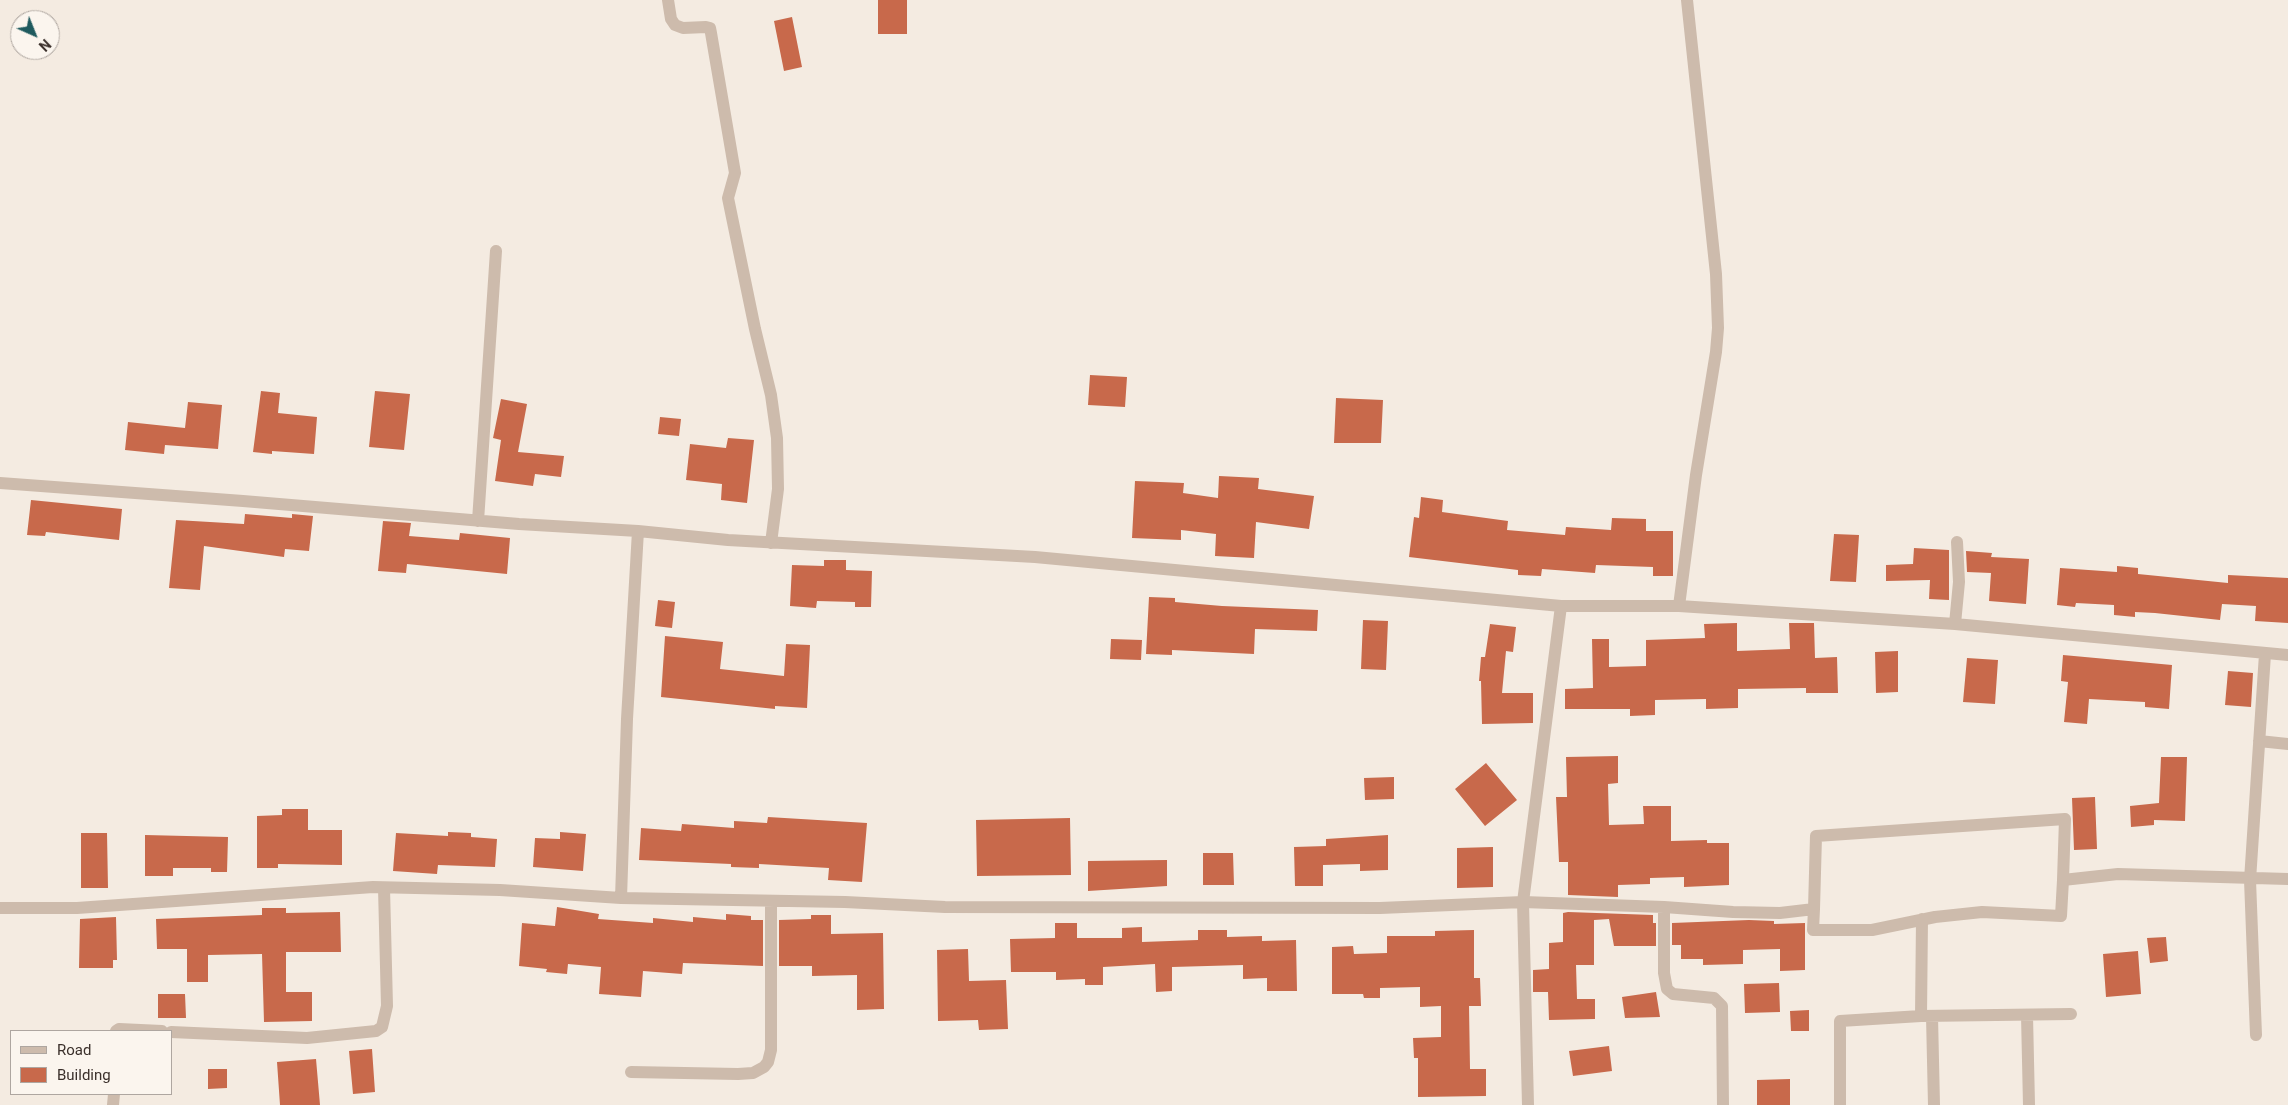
<!DOCTYPE html>
<style>
body{margin:0}
#map{position:relative;width:2288px;height:1105px;overflow:hidden;background:#f4ebe1;font-family:Roboto,sans-serif}
canvas{display:block}
.legend{position:absolute;left:10px;top:1030px;width:162px;height:65px;box-sizing:border-box;background:#fbf5ee;border:1px solid #aea6a0;margin:0;padding:6px 9px;list-style:none;font-size:15px;color:#3b302b}
.legend li{display:flex;align-items:center;gap:10px;height:25px}
.legend b{width:25px;border:1px solid #aea6a0}
.north{position:absolute;left:10px;top:10px;width:50px;height:50px;box-sizing:border-box;background:#fbf5ee;border:1px solid #aea6a0;border-radius:50%;rotate:136deg;font-size:14px;font-weight:700;line-height:20px;text-align:center;color:#3b302b}
.north::after{content:'';display:block;margin:auto;width:18px;height:22px;background:#1f5a5e;clip-path:polygon(50% 0,100% 100%,50% 72%,0 100%)}
</style>
<div id="map">
<canvas width="2288" height="1105"></canvas>
<ul class="legend">
<li><b style="height:6px;background:#cdbbac"></b>Road</li>
<li><b style="height:14px;background:#c8694b"></b>Building</li>
</ul>
<div class="north">N</div>
</div>
<script>
const c = document.querySelector('canvas').getContext('2d');
c.lineJoin = 'round';
function fillPath(path, color) { c.fillStyle = color; c.fill(path, 'evenodd'); }
const poly = rows => new Path2D(rows.map(r => 'M' + r).join(''));
function trace(path, color, width, dash) { c.strokeStyle = color; c.lineWidth = width; c.lineCap = dash ? 'butt' : 'round'; c.setLineDash(dash || []); c.stroke(path); }
const building = poly([
 [878,0,907,0,907,34,878,34],
 [792,17,802,67,784,71,774,21],
 [1090,375,1127,377,1125,407,1088,405],
 [261,391,280,393,278,413,317,417,314,454,272,451,272,454,253,452],
 [375,391,410,394,404,450,369,447],
 [1336,398,1383,400,1381,443,1334,443],
 [501,399,527,404,518,452,564,456,561,477,535,474,533,486,495,481,501,440,493,438],
 [188,402,222,405,218,449,165,445,164,454,125,450,128,422,185,428],
 [660,417,681,419,679,436,658,434],
 [728,438,754,440,747,503,721,500,722,484,686,480,690,444,726,448],
 [1219,476,1259,478,1258,489,1314,496,1309,529,1256,522,1254,558,1215,556,1216,534,1181,530,1181,540,1132,538,1135,481,1184,483,1183,493,1218,498],
 [1421,497,1443,500,1442,512,1508,521,1507,530,1565,535,1566,527,1611,530,1612,518,1646,519,1646,531,1673,531,1673,576,1653,576,1653,567,1596,565,1595,573,1542,569,1541,576,1518,575,1518,570,1409,557,1414,517,1419,518],
 [31,500,122,509,119,540,46,532,45,536,27,535],
 [245,514,292,518,292,514,313,516,309,551,285,549,284,557,204,546,200,590,169,588,176,520,244,524],
 [383,521,411,523,409,536,459,540,460,533,510,538,507,574,407,564,406,573,378,571],
 [1834,534,1859,535,1856,582,1830,581],
 [1914,548,1949,550,1949,600,1929,599,1930,580,1886,581,1886,565,1913,564],
 [1966,551,1992,553,1991,557,2029,559,2026,604,1989,601,1991,573,1967,572],
 [824,560,846,560,846,570,872,571,871,607,855,607,855,602,817,601,816,608,790,606,792,565,824,566],
 [2117,566,2138,568,2138,574,2228,583,2228,575,2288,578,2288,623,2255,621,2256,606,2222,604,2220,620,2155,613,2135,612,2135,617,2114,615,2114,605,2076,603,2075,607,2057,605,2060,568,2117,572],
 [1149,597,1175,598,1175,602,1222,606,1318,610,1317,631,1255,629,1254,654,1172,650,1172,655,1146,654],
 [658,600,675,602,672,628,655,626],
 [1363,620,1388,621,1386,670,1361,669],
 [1737,623,1737,651,1790,649,1789,623,1814,623,1815,658,1837,657,1838,693,1806,693,1806,688,1738,689,1738,708,1706,709,1706,699,1655,700,1655,715,1630,716,1630,709,1565,709,1565,689,1593,688,1592,639,1609,639,1609,667,1646,666,1646,640,1705,638,1704,624],
 [1490,624,1516,627,1513,652,1506,651,1502,693,1533,693,1533,723,1482,724,1481,681,1479,681,1481,657,1485,657],
 [665,636,723,642,720,669,784,676,786,644,810,645,807,708,775,706,775,709,661,697],
 [1111,639,1142,640,1141,660,1110,659],
 [1898,651,1898,692,1876,693,1875,652],
 [2063,655,2172,665,2169,709,2145,707,2145,702,2089,699,2087,724,2064,722,2068,682,2061,681],
 [1967,658,1998,660,1995,704,1963,702],
 [2228,671,2253,673,2251,707,2225,705],
 [1618,756,1618,783,1608,784,1609,825,1644,824,1643,806,1671,806,1671,841,1707,840,1707,843,1729,843,1729,885,1684,887,1684,877,1650,878,1650,884,1618,885,1618,897,1568,895,1568,862,1559,862,1556,797,1567,797,1566,757],
 [2161,757,2187,757,2185,821,2154,820,2154,825,2131,827,2130,806,2159,803],
 [1486,763,1517,800,1485,826,1455,789],
 [1394,777,1394,799,1365,800,1364,778],
 [2095,797,2097,849,2074,850,2072,798],
 [282,809,308,809,308,830,342,830,342,865,278,864,278,868,257,868,257,816,282,815],
 [768,817,867,823,862,882,828,880,829,868,759,864,759,868,731,867,731,864,639,860,641,828,681,831,682,824,734,828,734,821,767,823],
 [1070,818,1071,875,977,876,976,820],
 [448,832,471,833,471,837,497,839,495,867,438,865,437,874,393,871,396,833,448,836],
 [560,832,586,834,583,871,533,867,535,838,560,839],
 [81,833,107,833,108,888,81,888],
 [145,835,228,837,227,872,211,872,211,868,173,868,173,876,145,876],
 [1388,835,1388,870,1360,871,1360,864,1323,865,1323,886,1295,886,1294,847,1326,846,1326,839],
 [1493,847,1493,887,1457,888,1457,848],
 [1203,853,1233,853,1234,885,1203,885],
 [1167,860,1167,886,1088,891,1088,861],
 [557,907,599,914,598,919,653,923,653,918,693,922,693,917,726,920,726,914,751,916,751,920,763,920,763,966,683,963,682,974,643,971,641,997,599,994,601,967,568,964,567,974,546,972,547,969,519,966,522,923,555,926],
 [262,908,286,908,286,913,340,912,341,952,286,952,286,992,312,992,312,1021,264,1022,262,954,208,955,208,982,187,982,187,949,157,949,156,919,262,915],
 [1568,912,1653,915,1653,923,1656,923,1656,946,1614,946,1609,919,1594,920,1594,965,1576,965,1577,999,1595,999,1595,1019,1549,1020,1548,992,1533,992,1533,970,1549,969,1549,943,1563,942,1563,913],
 [811,915,831,915,831,934,883,933,884,1009,857,1010,857,975,812,976,812,966,779,966,779,920,811,919],
 [116,917,117,960,113,960,113,968,79,968,80,919],
 [1749,920,1774,921,1774,924,1805,923,1805,970,1780,971,1780,949,1743,950,1743,964,1703,965,1703,959,1681,959,1681,945,1672,945,1672,923],
 [1055,923,1077,923,1077,938,1122,938,1122,928,1142,927,1142,942,1198,940,1198,930,1227,930,1227,937,1262,936,1262,941,1296,940,1297,991,1267,991,1267,978,1243,979,1243,965,1172,967,1172,991,1156,992,1155,964,1103,967,1103,985,1085,985,1085,979,1056,980,1056,972,1011,972,1010,939,1055,938],
 [1474,930,1474,978,1480,978,1481,1006,1469,1006,1470,1069,1486,1069,1486,1096,1418,1097,1418,1058,1414,1058,1413,1038,1441,1037,1441,1006,1420,1007,1420,987,1380,988,1380,998,1364,998,1363,994,1332,994,1332,947,1353,946,1354,954,1387,953,1387,936,1435,936,1435,931],
 [2166,937,2168,961,2150,963,2147,938],
 [968,949,969,981,1006,980,1008,1029,979,1030,978,1020,938,1021,937,950],
 [2138,951,2141,994,2106,997,2103,954],
 [1779,983,1780,1012,1745,1013,1744,984],
 [1656,992,1660,1017,1625,1018,1622,997],
 [158,994,185,994,186,1018,158,1018],
 [1809,1010,1809,1031,1791,1031,1790,1011],
 [1609,1046,1612,1071,1573,1076,1569,1051],
 [372,1049,375,1092,353,1094,349,1051],
 [316,1059,320,1105,280,1105,277,1062],
 [208,1069,227,1069,227,1088,208,1089],
 [1790,1079,1790,1105,1757,1105,1757,1080]
]);
const minor = poly([
 [668,0,671,19,675,25,683,28,706,27,710,28,711,33,735,173,728,198,755,329,771,395,777,438,778,489,771,543],
 [0,483,243,501,519,524,638,531,728,540,1035,557,1561,606,1679,606,1955,624,2288,655],
 [478,521,496,251],
 [1679,606,1696,475,1716,352,1718,328,1716,274,1687,0],
 [1955,624,1959,582,1957,542],
 [2259,741,2288,744],
 [621,898,627,719,638,531],
 [1664,907,1664,973,1667,989,1673,994,1714,998,1722,1006,1723,1105],
 [0,908,77,908,373,887,500,890,621,898,845,902,945,907,1380,908,1523,902,1664,907,1733,912,1780,913,1814,909,1813,930,1872,930,1935,917,1982,912,2061,916,2063,880,2118,874,2288,879],
 [1814,909,1816,836,2065,819,2063,880],
 [1922,919,1921,1016,2071,1014],
 [2027,1015,2029,1105],
 [1932,1016,1934,1105],
 [116,1031,119,1029,162,1031],
 [171,1032,307,1038,376,1031,382,1027,387,1006,384,888],
 [2256,1035,2250,880,2265,654],
 [631,1072,738,1074,753,1073,764,1067,768,1062,771,1050,771,901],
 [113,1105,114,1094],
 [1528,1105,1523,902,1561,606],
 [1840,1105,1840,1021,1921,1016]
]);
fillPath(building, '#c8694b');
trace(minor, '#cdbbac', 12);
</script>
